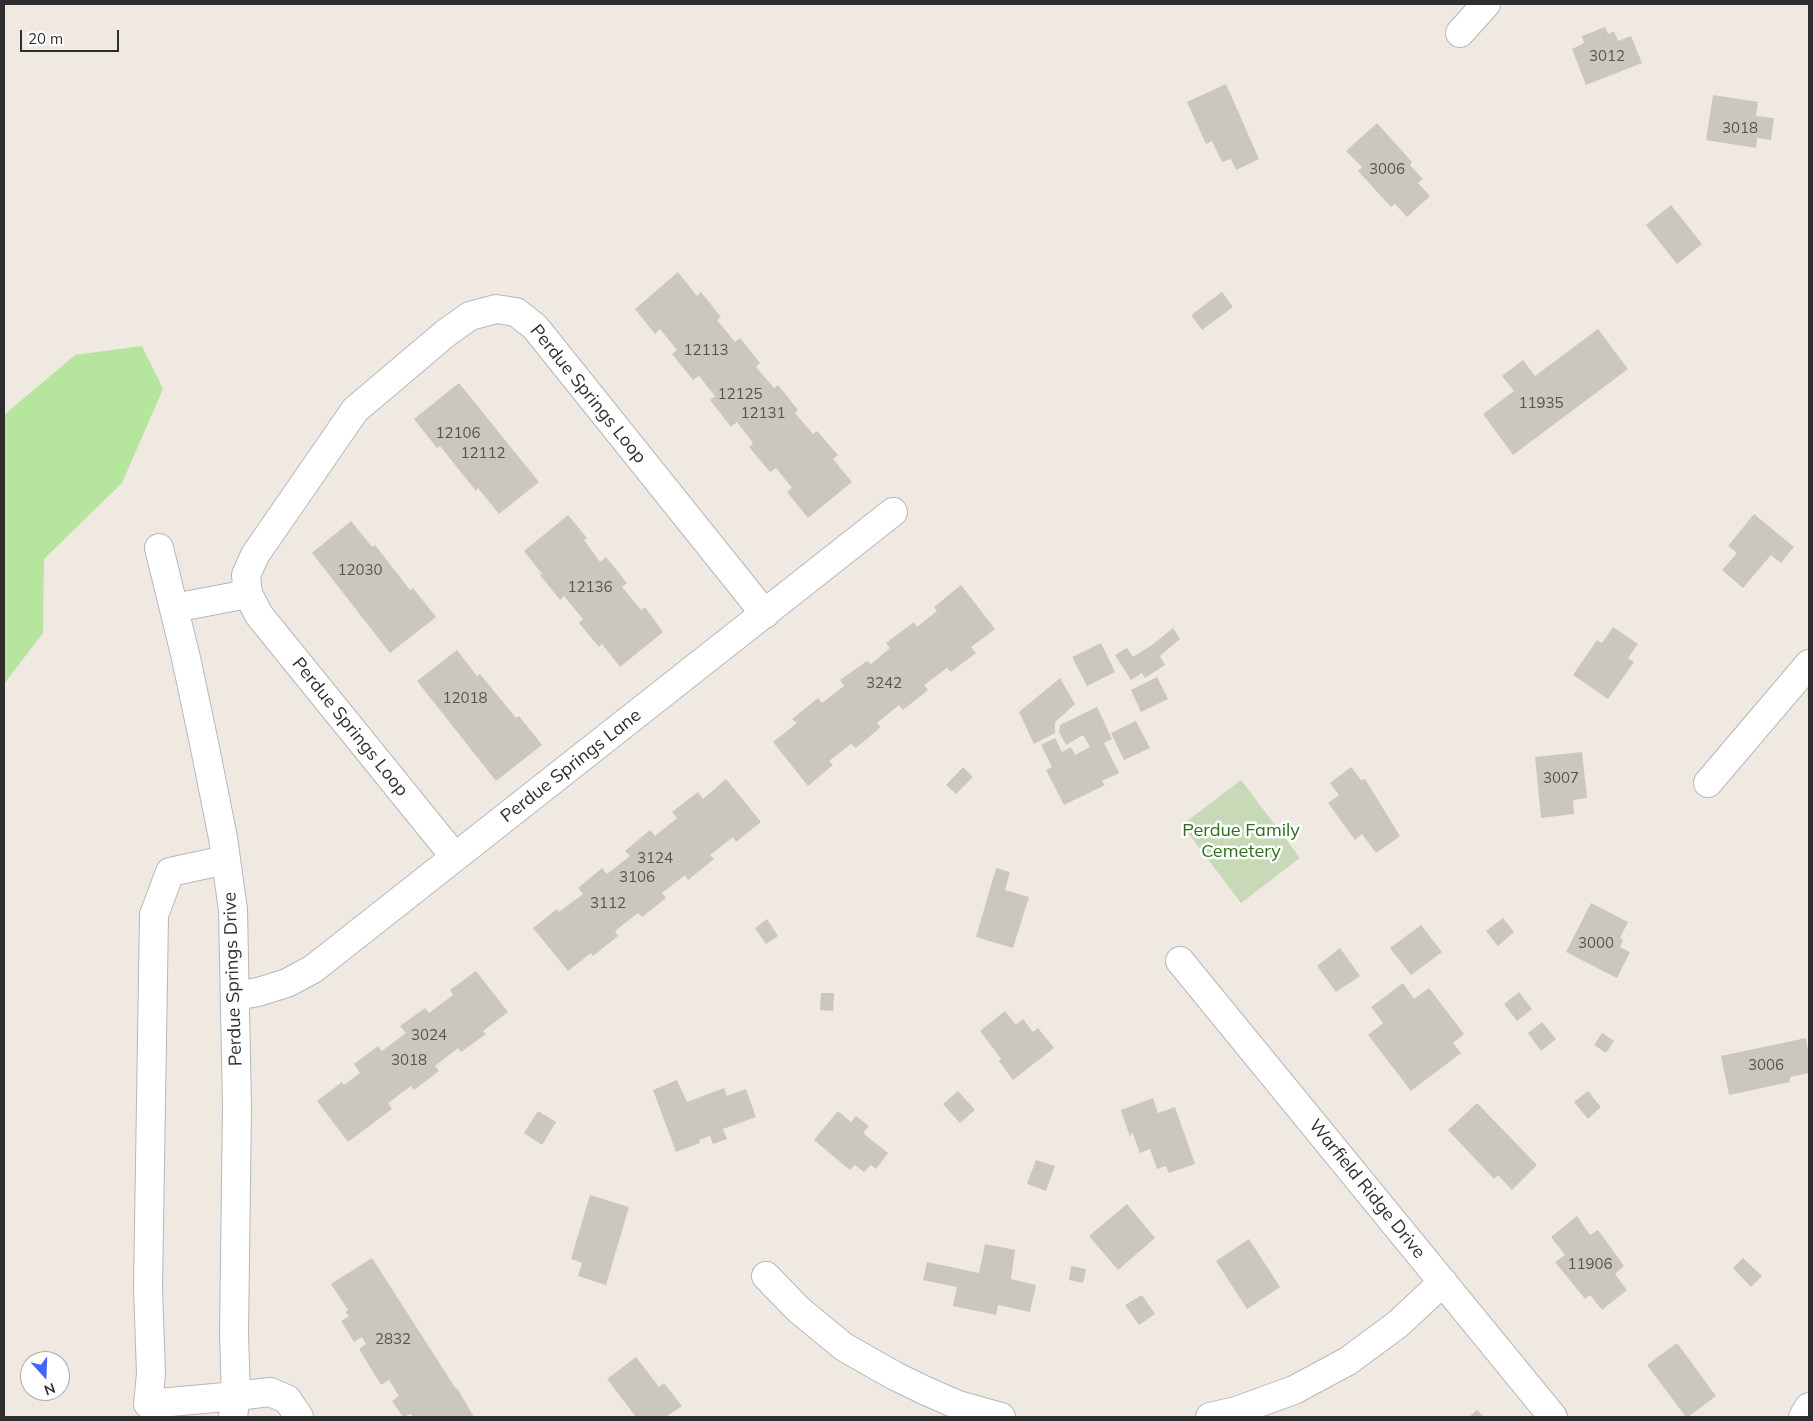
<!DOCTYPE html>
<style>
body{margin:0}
#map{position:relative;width:1813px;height:1421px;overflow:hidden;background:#efe9e1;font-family:Mulish,sans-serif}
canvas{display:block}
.frame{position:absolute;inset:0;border:5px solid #2e2e2e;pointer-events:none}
.north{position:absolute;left:20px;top:1351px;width:50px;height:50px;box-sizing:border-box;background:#fff;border:1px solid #ababab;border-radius:50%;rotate:160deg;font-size:14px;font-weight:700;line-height:20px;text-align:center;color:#2e2e2e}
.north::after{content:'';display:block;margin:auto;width:18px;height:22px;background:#4264fb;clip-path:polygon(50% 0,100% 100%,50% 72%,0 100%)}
.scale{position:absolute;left:20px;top:30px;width:99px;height:22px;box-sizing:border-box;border:2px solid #2e2e2e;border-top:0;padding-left:6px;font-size:15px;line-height:18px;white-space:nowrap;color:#2e2e2e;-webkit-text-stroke:4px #fff;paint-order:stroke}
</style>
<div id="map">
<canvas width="1813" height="1421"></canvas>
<div class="frame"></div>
<div class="north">N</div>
<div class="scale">20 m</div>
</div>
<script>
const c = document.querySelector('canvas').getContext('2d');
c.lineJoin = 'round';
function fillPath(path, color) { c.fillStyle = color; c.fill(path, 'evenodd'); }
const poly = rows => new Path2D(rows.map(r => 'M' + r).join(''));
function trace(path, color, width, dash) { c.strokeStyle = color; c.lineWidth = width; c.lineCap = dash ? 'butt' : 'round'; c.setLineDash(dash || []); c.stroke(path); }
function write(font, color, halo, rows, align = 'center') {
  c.font = font + ' Mulish,sans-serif'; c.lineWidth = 5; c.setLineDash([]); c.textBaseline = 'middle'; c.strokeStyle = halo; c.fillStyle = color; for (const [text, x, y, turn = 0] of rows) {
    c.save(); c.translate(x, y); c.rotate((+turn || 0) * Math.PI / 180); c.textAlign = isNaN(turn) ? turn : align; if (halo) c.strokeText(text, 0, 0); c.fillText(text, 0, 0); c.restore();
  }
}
const green = poly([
 [142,346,163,389,122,483,44,559,43,633,4,684,4,415,75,355]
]);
const cemetery = poly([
 [1241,780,1300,858,1241,903,1182,825]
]);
const building = poly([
 [1605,27,1608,34,1614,31,1618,41,1631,36,1642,63,1586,85,1572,49,1584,43,1582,36],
 [1226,84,1259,159,1236,170,1231,159,1222,162,1212,141,1206,144,1187,102],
 [1713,95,1758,102,1756,116,1774,118,1771,140,1757,138,1756,148,1706,140],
 [1377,123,1412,162,1410,165,1423,179,1418,183,1430,196,1407,217,1395,204,1391,207,1358,171,1362,167,1346,151],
 [1671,205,1702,244,1677,264,1646,225],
 [678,272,697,296,701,292,721,317,717,320,735,342,740,338,760,363,756,367,774,388,778,385,798,410,795,413,813,434,817,431,838,455,833,459,852,482,808,518,787,492,792,488,776,468,770,472,749,447,753,443,737,422,731,427,710,400,715,396,699,376,693,380,672,354,677,350,660,329,655,334,635,309],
 [1222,292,1233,307,1202,330,1191,315],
 [1598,329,1628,369,1513,455,1483,414,1514,391,1502,376,1523,360,1535,376],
 [459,383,539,482,499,514,478,488,476,491,440,446,437,448,414,419],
 [1754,514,1794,547,1781,563,1771,555,1743,588,1722,570,1737,553,1728,546],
 [568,515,587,538,584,540,600,562,606,557,627,583,622,587,641,610,645,607,663,632,620,667,602,644,599,647,579,623,583,619,564,596,560,600,540,575,542,574,524,551],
 [351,521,372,547,375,545,410,590,413,588,436,617,390,653,312,553],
 [961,585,995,629,971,647,976,653,951,672,947,668,924,685,928,690,903,710,899,705,877,723,881,727,856,748,851,744,829,761,833,765,808,786,773,742,797,723,792,719,818,698,822,703,844,686,840,680,867,661,871,664,890,648,886,643,914,622,917,627,937,611,934,607],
 [1613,627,1638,644,1628,658,1634,662,1608,699,1573,675,1597,640,1602,643],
 [1173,628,1180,639,1160,656,1165,665,1145,678,1142,673,1131,680,1115,655,1127,648,1133,657,1152,645],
 [1101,643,1115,672,1087,686,1072,657],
 [457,650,477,676,480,674,516,718,519,716,542,745,496,781,417,681],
 [1157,677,1168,699,1141,712,1131,690],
 [1060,678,1075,704,1055,722,1055,733,1034,744,1019,712],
 [1097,707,1112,739,1104,743,1119,773,1102,781,1105,785,1064,805,1046,770,1052,767,1041,745,1055,738,1062,752,1071,747,1075,755,1090,747,1083,735,1066,745,1059,732,1060,725],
 [1136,721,1150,748,1124,760,1111,733],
 [1582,752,1587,798,1573,800,1574,814,1541,818,1535,757],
 [963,767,973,777,956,794,946,785],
 [1351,767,1361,780,1365,779,1400,836,1376,853,1362,834,1355,840,1328,803,1339,795,1330,783],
 [726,779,761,822,736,842,733,837,710,855,714,859,688,880,685,875,662,893,666,898,642,917,638,913,615,931,618,936,593,956,591,953,568,971,533,928,557,909,559,912,583,894,578,888,602,868,607,874,630,856,625,851,650,830,655,836,677,818,672,812,698,792,703,799],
 [996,868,1010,872,1005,890,1029,897,1013,948,976,937],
 [1591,903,1628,922,1620,938,1623,940,1620,947,1630,952,1617,978,1566,952],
 [1503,918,1514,932,1498,946,1486,931],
 [767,919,778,936,766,944,755,928],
 [1421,925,1442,952,1411,975,1390,948],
 [1340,948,1360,976,1336,992,1317,966],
 [476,971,508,1012,483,1031,486,1034,461,1052,458,1048,435,1066,439,1071,414,1090,411,1086,388,1103,392,1109,348,1142,317,1101,342,1082,344,1085,360,1073,354,1064,378,1046,382,1051,406,1033,400,1026,425,1008,429,1013,453,995,450,990],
 [1403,983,1414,999,1429,988,1464,1034,1453,1043,1461,1053,1411,1091,1368,1035,1383,1023,1371,1007],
 [1519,992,1532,1009,1517,1021,1504,1004],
 [821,993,834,993,833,1011,820,1010],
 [1005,1011,1016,1025,1023,1019,1033,1032,1038,1028,1054,1048,1013,1080,999,1061,1001,1059,980,1031],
 [1542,1022,1556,1039,1541,1051,1528,1033],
 [1602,1033,1614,1041,1606,1053,1594,1045],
 [1806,1038,1809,1056,1809,1073,1790,1077,1790,1082,1729,1095,1721,1056],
 [677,1080,687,1102,724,1088,727,1096,746,1089,756,1117,723,1129,727,1139,713,1144,710,1136,699,1140,700,1143,676,1152,653,1090],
 [958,1091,975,1110,960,1123,943,1104],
 [1588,1091,1601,1107,1588,1119,1574,1102],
 [1153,1098,1158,1113,1175,1107,1195,1164,1169,1173,1166,1166,1157,1169,1150,1149,1140,1153,1132,1132,1130,1137,1121,1110],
 [1477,1103,1537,1165,1512,1190,1498,1175,1494,1179,1448,1130],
 [538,1111,556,1122,542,1145,524,1133],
 [838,1111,851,1122,856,1116,869,1126,863,1133,888,1153,876,1169,871,1165,864,1172,855,1165,850,1170,814,1140],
 [1036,1160,1055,1166,1046,1191,1027,1184],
 [590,1195,629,1207,606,1285,578,1276,582,1263,571,1259],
 [1127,1204,1155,1238,1118,1270,1089,1236],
 [1577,1216,1590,1235,1598,1230,1624,1266,1615,1274,1627,1290,1602,1310,1590,1295,1585,1299,1555,1262,1565,1255,1551,1237],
 [1249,1239,1280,1287,1247,1309,1216,1261],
 [985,1244,1015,1250,1011,1279,1036,1285,1030,1312,998,1305,996,1315,953,1306,957,1287,923,1280,927,1262,979,1273],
 [372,1258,456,1389,457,1388,474,1417,413,1417,411,1414,403,1417,392,1401,399,1396,389,1380,381,1385,359,1349,366,1344,362,1337,354,1342,341,1321,349,1316,345,1312,348,1310,331,1284],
 [1743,1258,1762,1276,1751,1287,1733,1268],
 [1071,1266,1086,1269,1083,1283,1069,1280],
 [1142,1295,1155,1314,1139,1325,1125,1305],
 [1677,1343,1716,1396,1688,1417,1686,1417,1647,1365],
 [636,1357,659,1387,664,1383,682,1406,666,1417,636,1417,607,1379],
 [1477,1410,1484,1417,1469,1417]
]);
const street = poly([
 [1460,33,1486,4],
 [159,548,186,658,204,743,223,838,233,910,237,1106,234,1334,236,1396,233,1417],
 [174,608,248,594],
 [1708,783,1809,664],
 [455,857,259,615,248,594,246,575,255,555,355,410,446,333,470,316,496,309,516,312,535,327,765,614],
 [226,860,170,872,154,915,148,1288,151,1374,148,1404,236,1396,270,1392,287,1399,299,1417],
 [1180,961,1553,1417],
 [236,996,258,992,287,983,313,969,893,512],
 [766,1276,799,1310,844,1347,895,1376,926,1391,958,1405,1001,1417],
 [1210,1417,1236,1411,1294,1390,1348,1361,1398,1324,1443,1282],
 [1803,1417,1809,1407]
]);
const numberNames = [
 ["3012",1607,56],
 ["3018",1740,128],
 ["3006",1387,169],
 ["12113",706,350],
 ["12125",740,394],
 ["11935",1541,403],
 ["12131",763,413],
 ["12106",458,433],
 ["12112",483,453],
 ["12030",360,570],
 ["12136",590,587],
 ["3242",884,683],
 ["12018",465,698],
 ["3007",1561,778],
 ["3124",655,858],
 ["3106",637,877],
 ["3112",608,903],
 ["3000",1596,943],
 ["3024",429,1035],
 ["3018",409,1060],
 ["3006",1766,1065],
 ["11906",1590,1264],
 ["2832",393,1339]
];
const streetNames = [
 ["Perdue Springs Loop",588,394,51],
 ["Perdue Springs Loop",350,727,51],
 ["Perdue Springs Lane",571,766,-38],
 ["Perdue Springs Drive",233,979,-92],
 ["Warfield Ridge Drive",1367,1189,51]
];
const parkNames = [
 ["Perdue Family",1241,831],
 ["Cemetery",1241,852]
];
fillPath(green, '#b6e59e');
fillPath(cemetery, '#c8d9b8');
fillPath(building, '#cbc7bf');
trace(street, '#b4b7c1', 30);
trace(street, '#fff', 28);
write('15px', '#555452', null, numberNames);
write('18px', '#2e2e2e', '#fff', streetNames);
write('18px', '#2c6e1b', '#fff', parkNames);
</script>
